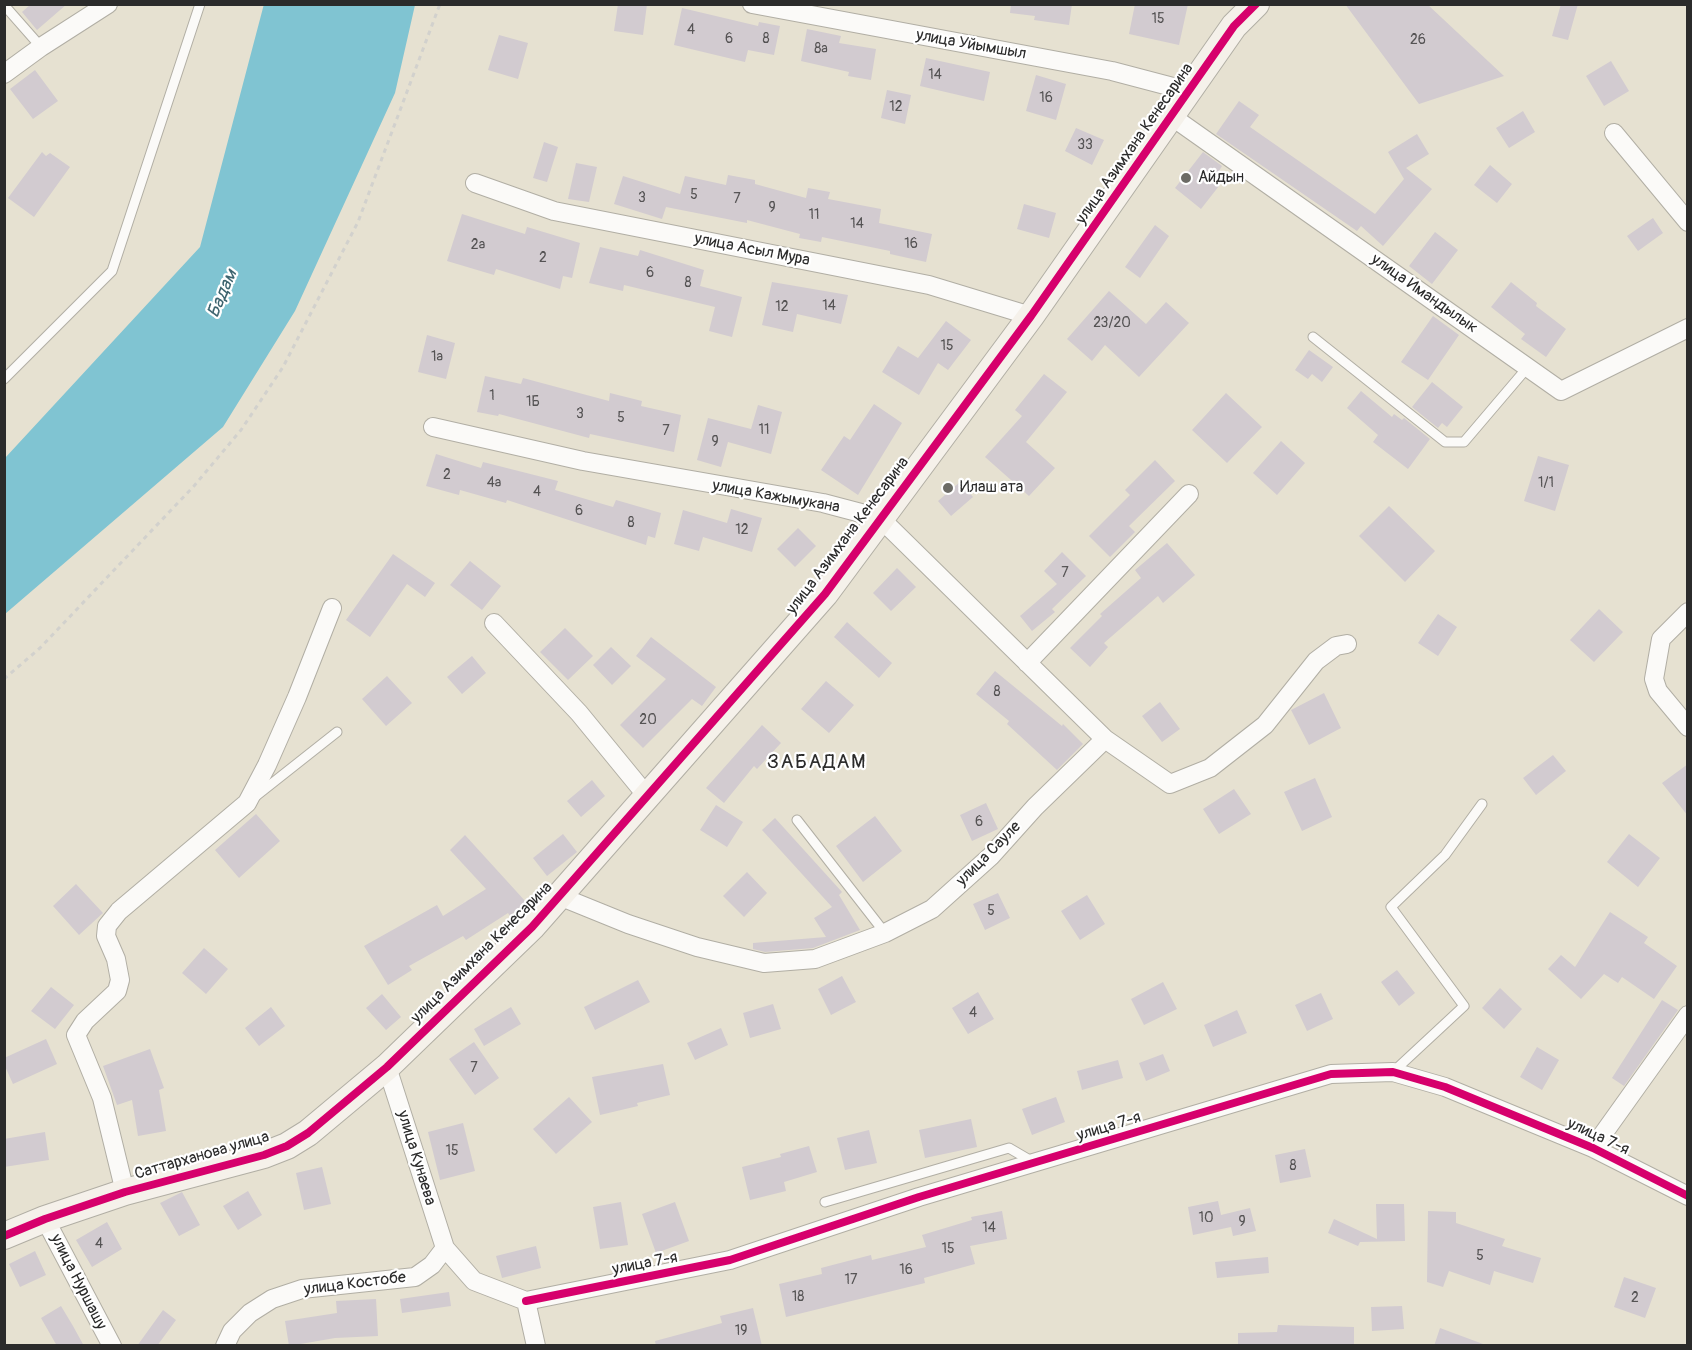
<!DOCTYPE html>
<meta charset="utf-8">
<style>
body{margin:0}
#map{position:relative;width:1692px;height:1350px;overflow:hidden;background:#e6e1d1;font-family:Pangolin,sans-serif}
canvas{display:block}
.frame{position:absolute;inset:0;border:6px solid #2b2b2b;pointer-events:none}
</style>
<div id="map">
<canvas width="1692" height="1350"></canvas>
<div class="frame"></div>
</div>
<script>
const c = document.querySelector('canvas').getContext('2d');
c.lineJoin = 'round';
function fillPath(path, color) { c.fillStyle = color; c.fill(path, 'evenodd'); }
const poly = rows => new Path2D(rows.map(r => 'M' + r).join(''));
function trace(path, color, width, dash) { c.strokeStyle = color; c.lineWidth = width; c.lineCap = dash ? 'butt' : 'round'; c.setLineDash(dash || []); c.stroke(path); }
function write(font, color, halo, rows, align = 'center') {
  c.font = font + ' Pangolin,sans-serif'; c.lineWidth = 4.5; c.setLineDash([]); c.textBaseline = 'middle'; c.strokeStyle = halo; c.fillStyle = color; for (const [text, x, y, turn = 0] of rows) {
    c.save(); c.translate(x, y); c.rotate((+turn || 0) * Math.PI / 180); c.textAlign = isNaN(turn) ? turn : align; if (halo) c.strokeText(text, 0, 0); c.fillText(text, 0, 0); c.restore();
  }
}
const water = poly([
 [264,4,415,5,395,93,295,311,223,427,5,614,5,458,200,247]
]);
const building = poly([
 [31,4,67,4,37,30,22,12],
 [618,4,647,4,643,35,614,31],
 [1011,4,1072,4,1069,25,1034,20,1035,16,1010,13],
 [1135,4,1188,4,1179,45,1129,34],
 [1345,4,1427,4,1504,76,1419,104],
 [1561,4,1578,4,1568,40,1552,36],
 [682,8,758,26,759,22,780,26,774,55,748,50,745,62,674,45],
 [807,29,841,36,839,43,876,49,871,80,848,76,849,72,801,61],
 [499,35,528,43,518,79,488,70],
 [926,58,990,72,984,101,920,86],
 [1611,61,1629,91,1604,106,1586,76],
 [35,70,58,101,33,119,10,89],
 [1036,75,1066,84,1056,120,1026,111],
 [887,90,911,95,905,124,881,118],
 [1239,101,1259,115,1250,127,1375,214,1404,179,1388,152,1417,134,1429,154,1406,168,1432,189,1383,246,1361,226,1357,231,1216,134],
 [1523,111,1535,132,1509,148,1496,128],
 [1076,128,1104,140,1092,165,1065,151],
 [544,142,558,147,547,182,533,178],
 [42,152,46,156,50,153,70,167,34,217,8,198],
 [1203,152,1222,166,1219,171,1226,177,1201,209,1175,188],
 [576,163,597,167,589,202,568,199],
 [1490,165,1512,184,1497,203,1474,185],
 [728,175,755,180,755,184,806,198,808,188,830,192,828,199,881,209,879,223,932,234,926,262,890,254,890,251,822,237,821,242,799,238,800,234,747,220,747,223,666,207,662,219,614,204,623,176,680,194,685,176,726,185],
 [1024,204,1056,213,1049,238,1017,229],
 [462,214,525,234,527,227,580,243,572,278,563,276,560,289,496,269,494,275,447,261],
 [1653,218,1663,233,1638,251,1627,236],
 [1155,225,1169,236,1140,278,1125,267],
 [1435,232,1458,250,1432,284,1409,266],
 [600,247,638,256,640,250,704,270,700,286,742,297,732,337,709,331,715,307,624,285,623,291,589,283],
 [772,282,848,295,841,324,797,314,793,332,762,325],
 [1511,282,1537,303,1536,306,1566,329,1546,357,1521,339,1525,334,1491,307],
 [1109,291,1146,324,1166,302,1189,323,1139,377,1105,345,1092,361,1067,339],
 [1433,316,1459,335,1428,380,1401,362],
 [946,321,971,340,948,370,938,363,919,395,882,372,898,346,918,358],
 [427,335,455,343,446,379,418,372],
 [1309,350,1333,367,1322,382,1312,374,1308,379,1295,370],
 [1044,374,1067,392,1026,442,1055,468,1029,496,985,457,1022,416,1015,410],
 [485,376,521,384,523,378,609,401,610,393,642,401,641,406,681,415,674,452,590,434,589,438,499,414,498,416,477,412],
 [1432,382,1463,407,1447,427,1442,423,1438,428,1412,407],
 [1361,391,1392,417,1394,414,1402,420,1404,418,1430,439,1408,469,1373,442,1378,435,1347,408],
 [1226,393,1262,427,1227,463,1192,430],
 [874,404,902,423,858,495,821,470,844,436,850,440],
 [758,405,782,412,771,454,728,442,721,467,697,460,708,418,751,429],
 [1281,441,1305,463,1277,495,1253,473],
 [436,454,481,468,483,462,558,481,555,490,613,507,616,500,661,513,655,538,648,536,646,545,507,500,506,503,460,490,459,495,426,486],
 [1538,456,1569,465,1555,511,1524,501],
 [1155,460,1175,481,1129,526,1135,532,1110,557,1089,536,1130,495,1125,490],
 [960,482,973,497,951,516,938,501],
 [1389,506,1435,551,1405,582,1359,536],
 [731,509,762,518,752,552,703,537,699,551,674,544,683,510,727,523],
 [798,528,816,546,795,567,777,549],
 [1167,543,1195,575,1163,603,1158,596,1104,643,1108,647,1090,667,1070,648,1102,616,1100,614,1141,578,1135,570],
 [1062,552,1086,576,1052,609,1055,612,1032,631,1020,616,1057,584,1044,571],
 [393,554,435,583,425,597,407,584,370,637,346,620],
 [470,561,501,586,482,610,450,585],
 [897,568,916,587,891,611,873,593],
 [1599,609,1623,632,1594,662,1570,640],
 [1438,614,1457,627,1438,656,1418,643],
 [847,622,892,663,879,678,834,637],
 [565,628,593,656,568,680,540,652],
 [651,637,716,687,702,706,692,699,643,748,620,725,666,679,636,656],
 [611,647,631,666,612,685,593,665],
 [472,656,486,673,462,694,447,677],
 [995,671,1062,726,1063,724,1083,744,1057,770,1007,724,1009,721,976,694],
 [387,676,412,703,386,726,362,699],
 [826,681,854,705,829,733,801,709],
 [1324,693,1341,728,1309,745,1291,710],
 [1160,702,1180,729,1162,742,1142,716],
 [762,725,781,743,757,769,754,766,724,803,706,788],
 [1553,755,1566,771,1536,795,1523,778],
 [1688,764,1688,816,1662,783],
 [1315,778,1332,817,1302,831,1284,792],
 [592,780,605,796,581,817,567,801],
 [1234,789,1251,814,1219,834,1203,809],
 [986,803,998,829,972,841,960,815],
 [716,805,743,822,727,847,700,830],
 [256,814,280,841,239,878,215,850],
 [875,816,902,851,863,882,836,846],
 [775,818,842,892,839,895,860,930,813,948,765,952,753,949,753,943,826,937,814,918,832,907,762,830],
 [563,834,577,852,547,876,533,858],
 [1629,834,1660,858,1638,887,1607,862],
 [465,835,526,902,510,916,508,913,466,940,463,936,409,966,412,970,388,985,364,946,437,905,443,916,486,889,450,850],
 [747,872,767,893,744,917,723,896],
 [76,884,103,913,79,935,53,906],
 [998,893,1010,918,985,930,973,904],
 [1087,895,1105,924,1080,940,1061,911],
 [1610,912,1648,937,1644,943,1677,966,1654,999,1622,977,1618,983,1604,974,1581,999,1548,969,1561,955,1575,967],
 [204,948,228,969,206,994,182,973],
 [1397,970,1415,993,1399,1006,1381,982],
 [842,976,856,1002,831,1015,818,989],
 [638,980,650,1002,595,1030,584,1007],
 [1163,982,1177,1009,1144,1025,1131,999],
 [51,987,74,1005,55,1029,31,1011],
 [1500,988,1522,1009,1504,1029,1482,1008],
 [978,992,994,1019,968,1034,952,1008],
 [1321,993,1333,1019,1307,1031,1295,1005],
 [382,994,401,1017,386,1030,366,1008],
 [1662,1000,1678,1010,1624,1086,1612,1078],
 [773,1004,781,1029,750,1038,743,1013],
 [271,1007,285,1026,259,1046,245,1028],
 [511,1007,521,1024,484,1046,474,1029],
 [1237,1010,1247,1033,1213,1047,1204,1025],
 [721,1028,728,1045,695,1060,687,1043],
 [46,1039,57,1064,13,1084,4,1064,4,1058],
 [474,1042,499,1078,475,1095,449,1059],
 [1537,1047,1559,1060,1542,1090,1520,1077],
 [150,1049,164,1088,159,1090,166,1131,138,1136,132,1100,117,1105,103,1066],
 [1163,1054,1170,1071,1146,1081,1139,1063],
 [1118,1060,1123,1078,1082,1090,1077,1071],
 [663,1064,670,1095,637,1103,638,1106,600,1115,592,1077],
 [569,1097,592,1122,556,1154,533,1129],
 [1056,1097,1065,1122,1032,1135,1022,1109],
 [971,1119,977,1147,925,1158,919,1130],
 [463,1123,475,1171,440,1180,428,1132],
 [869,1130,877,1163,845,1170,837,1138],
 [45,1132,49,1160,4,1167,4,1139],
 [809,1146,817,1172,784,1182,786,1191,750,1200,742,1167,781,1157,780,1154],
 [1305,1149,1311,1177,1280,1183,1275,1155],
 [322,1167,331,1204,304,1210,296,1173],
 [248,1191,262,1215,238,1230,223,1206],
 [182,1192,200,1225,179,1236,160,1203],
 [1218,1201,1221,1215,1250,1208,1256,1231,1233,1236,1231,1227,1193,1235,1188,1207],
 [621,1202,628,1245,600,1249,593,1207],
 [675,1202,689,1241,656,1253,642,1214],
 [1376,1204,1404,1204,1405,1241,1360,1242,1358,1246,1328,1233,1334,1219,1377,1239],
 [1002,1211,1007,1239,970,1246,975,1264,924,1278,925,1283,786,1317,779,1284,822,1274,821,1268,871,1255,872,1260,926,1247,922,1235,972,1220,971,1217],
 [1428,1211,1456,1212,1456,1223,1505,1239,1502,1246,1541,1258,1533,1283,1494,1271,1490,1285,1449,1271,1443,1287,1427,1282],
 [107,1222,122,1249,92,1267,76,1240],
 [536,1246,541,1268,502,1278,496,1256],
 [35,1251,46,1275,20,1287,9,1264],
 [1268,1257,1269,1273,1217,1278,1215,1262],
 [1624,1277,1656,1288,1645,1318,1614,1307],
 [449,1292,451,1306,402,1313,400,1299],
 [376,1299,378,1336,335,1338,289,1346,285,1321,337,1313,336,1301],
 [61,1306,73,1326,84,1346,57,1346,41,1318],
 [1402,1306,1404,1329,1372,1331,1371,1307],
 [753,1308,762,1346,656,1346,655,1341,722,1323,720,1316],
 [163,1310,176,1320,157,1346,137,1346],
 [1278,1325,1354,1327,1354,1346,1238,1346,1238,1333,1277,1332],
 [1440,1328,1483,1344,1483,1346,1434,1346]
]);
const path = poly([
 [4,679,40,648,194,486,241,430,283,367,358,222,440,4]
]);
const lane = poly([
 [4,5,41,47],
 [1313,337,1445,442,1464,442,1527,368],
 [4,379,112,271,200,4],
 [256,796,337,732],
 [797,820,885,933],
 [1393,1072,1464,1006,1391,907,1445,855,1482,804],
 [825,1202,1009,1148,1033,1162]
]);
const street = poly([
 [752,4,1112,71,1188,91],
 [4,74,41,47,108,4],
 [1171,116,1561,391,1688,328],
 [1614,133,1688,222],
 [475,183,554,211,929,285,1031,316],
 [433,427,583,461,823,503,880,518,1105,739],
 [1688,612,1661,639,1654,679,1658,691,1688,727],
 [494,623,579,713,647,796],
 [1027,663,1189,494],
 [559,896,628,924,697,947,764,963,815,959,885,933,932,909,991,856,1035,807,1105,739,1170,784,1210,768,1265,725,1316,661,1336,646,1347,644],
 [387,1067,445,1248],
 [1593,1148,1688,1015],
 [125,1192,102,1098,76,1035,85,1021,117,991,120,980,116,959,106,936,107,926,119,911,247,803,267,765,297,697,332,608],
 [45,1219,112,1346],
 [526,1301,730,1260,919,1197,1331,1074,1393,1072,1445,1087,1593,1148,1688,1196],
 [225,1346,232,1331,250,1313,272,1299,302,1289,415,1277,432,1265,445,1248,474,1281,526,1301,536,1346]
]);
const secondary = poly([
 [4,1236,45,1219,125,1192,264,1155,287,1146,308,1133,387,1067,532,927,825,594,1031,316,1234,26,1256,4]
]);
const cycleway = poly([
 [4,1236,45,1219,125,1192,264,1155,287,1146,308,1133,387,1067,532,927,825,594,1031,316,1234,26,1256,4],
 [526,1301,730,1260,919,1197,1331,1074,1393,1072,1445,1087,1593,1148,1688,1196]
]);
const markers = [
 [1186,178,6,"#6c6b65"],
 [948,488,6,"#6c6b65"]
];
const numberNames = [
 ["15",1158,19],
 ["4",691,30],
 ["6",729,39],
 ["8",766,39],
 ["26",1418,40],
 ["8а",821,49],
 ["14",935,75],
 ["16",1046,98],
 ["12",896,107],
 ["33",1085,145],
 ["5",694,195],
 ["3",642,198],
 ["7",737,199],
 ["9",772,208],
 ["11",814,215],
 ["14",857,224],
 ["16",911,244],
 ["2а",478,245],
 ["2",543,258],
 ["6",650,273],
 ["8",688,283],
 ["14",829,306],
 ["12",782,307],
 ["23/20",1112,323],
 ["15",947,346],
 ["1а",437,357],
 ["1",492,396],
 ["1Б",533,402],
 ["3",580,414],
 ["5",621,418],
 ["11",764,430],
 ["7",666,431],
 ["9",715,442],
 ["2",447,475],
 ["4а",494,483],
 ["1/1",1546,483],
 ["4",537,492],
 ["6",579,511],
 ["8",631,523],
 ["12",742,530],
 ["7",1065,573],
 ["8",997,692],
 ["20",648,720],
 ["6",979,822],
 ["5",991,911],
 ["4",973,1013],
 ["7",474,1068],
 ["15",452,1151],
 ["8",1293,1166],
 ["10",1206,1218],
 ["9",1242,1222],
 ["14",989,1228],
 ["4",99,1244],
 ["15",948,1249],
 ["5",1480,1256],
 ["16",906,1270],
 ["17",851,1280],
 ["18",798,1297],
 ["2",1635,1298],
 ["19",741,1331]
];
const streetNames = [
 ["улица Уйымшыл",971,45,10],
 ["улица Азимхана Кенесарина",1135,144,-55],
 ["улица Асыл Мура",752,250,11],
 ["улица Имандылык",1424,294,35],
 ["улица Кажымукана",776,497,10],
 ["улица Азимхана Кенесарина",848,536,-53],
 ["улица Сауле",989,854,-45],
 ["улица Азимхана Кенесарина",482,953,-45],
 ["улица 7-я",1109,1127,-17],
 ["улица 7-я",1598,1137,25],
 ["Саттарханова улица",202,1156,-16],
 ["улица Кунаева",416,1158,73],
 ["улица 7-я",645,1264,-11],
 ["улица Нуршашу",78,1282,63],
 ["улица Костобе",355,1284,-7]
];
const poiNames = [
 ["Айдын",1198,178],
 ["Илаш ата",960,488]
];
const waterNames = [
 ["Бадам",223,294,-67]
];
const quarterNames = [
 ["ЗАБАДАМ",817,763]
];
fillPath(water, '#80c4d2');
fillPath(building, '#d2cbd0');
trace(lane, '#b1aea4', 11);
trace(street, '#b1aea4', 20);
trace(secondary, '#b1aea4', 28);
trace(path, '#d2d1cd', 3, [4.5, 4.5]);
trace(lane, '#fbfaf8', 9);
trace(street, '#fbfaf8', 18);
trace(secondary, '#f5f1ea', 26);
trace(cycleway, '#d6006c', 8);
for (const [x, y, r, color] of markers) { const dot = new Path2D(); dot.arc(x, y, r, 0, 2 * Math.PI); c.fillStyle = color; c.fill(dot); trace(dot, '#fff', 2); }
write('14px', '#555354', null, numberNames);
write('16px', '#2b2b2b', '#fff', streetNames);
write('16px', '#2b2b2b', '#fff', poiNames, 'left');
write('italic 18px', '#3c636e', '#fff', waterNames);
c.letterSpacing = '1.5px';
write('20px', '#2b2b2b', '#fff', quarterNames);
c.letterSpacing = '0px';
</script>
